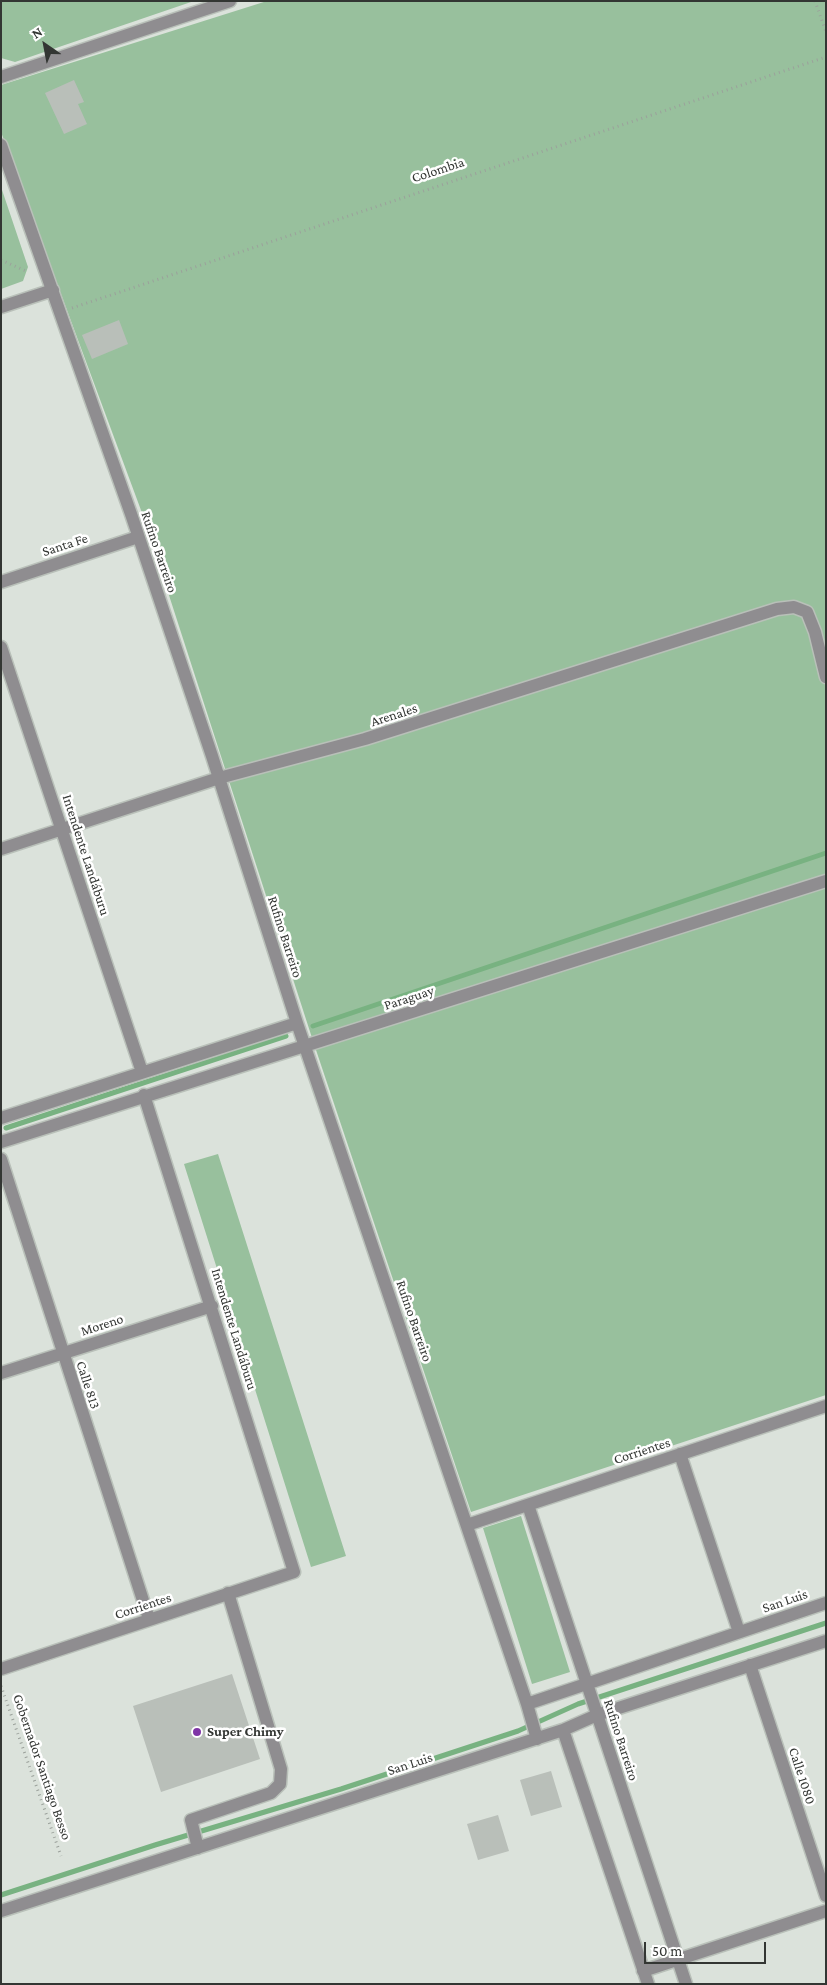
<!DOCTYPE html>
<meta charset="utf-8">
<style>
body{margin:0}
#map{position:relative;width:827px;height:1985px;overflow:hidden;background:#dbe2db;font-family:"Crimson Pro",serif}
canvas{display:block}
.frame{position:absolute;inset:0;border:2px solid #333633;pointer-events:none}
.north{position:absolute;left:20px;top:20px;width:50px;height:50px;-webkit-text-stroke:4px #fff;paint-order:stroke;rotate:327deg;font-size:14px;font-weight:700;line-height:20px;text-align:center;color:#333633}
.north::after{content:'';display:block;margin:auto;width:18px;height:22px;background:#333633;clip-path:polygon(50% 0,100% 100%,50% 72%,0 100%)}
.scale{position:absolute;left:644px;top:1942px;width:122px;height:22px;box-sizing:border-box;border:2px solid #333633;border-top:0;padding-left:6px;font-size:15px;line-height:18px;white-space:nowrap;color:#333633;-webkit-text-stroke:4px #fff;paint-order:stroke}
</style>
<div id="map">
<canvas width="827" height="1985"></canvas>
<div class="frame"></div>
<div class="north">N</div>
<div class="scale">50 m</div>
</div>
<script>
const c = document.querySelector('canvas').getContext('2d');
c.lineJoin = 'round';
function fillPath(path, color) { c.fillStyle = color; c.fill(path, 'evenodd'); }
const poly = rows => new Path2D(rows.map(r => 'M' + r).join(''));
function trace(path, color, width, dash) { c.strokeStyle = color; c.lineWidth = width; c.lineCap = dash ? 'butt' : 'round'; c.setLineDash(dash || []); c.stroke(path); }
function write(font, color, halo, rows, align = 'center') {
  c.font = font + ' "Crimson Pro",serif'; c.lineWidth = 5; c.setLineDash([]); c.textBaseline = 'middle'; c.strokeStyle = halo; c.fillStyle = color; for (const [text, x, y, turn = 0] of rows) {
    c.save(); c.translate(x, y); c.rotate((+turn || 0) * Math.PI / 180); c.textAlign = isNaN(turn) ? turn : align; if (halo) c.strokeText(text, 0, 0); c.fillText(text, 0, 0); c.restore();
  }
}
const green = poly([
 [1,1,194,1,15,62,1,58],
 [267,1,826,1,826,1395,471,1512,314,1044,145,521,1,132,1,85],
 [1,187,28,267,23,281,1,289],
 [218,1154,346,1556,311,1567,184,1164],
 [521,1516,570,1672,532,1684,483,1528]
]);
const stream = poly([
 [313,1026,826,853],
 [6,1128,286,1036],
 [1,1895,155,1845,341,1789,518,1731,578,1704,826,1623]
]);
const building = poly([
 [74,80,84,102,78,104,87,124,64,134,45,93],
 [119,320,128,344,92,359,82,335],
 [232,1674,260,1759,161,1792,133,1706],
 [551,1771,562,1807,531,1816,520,1780],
 [498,1815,509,1851,478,1860,467,1824]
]);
const path = poly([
 [815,1,826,32],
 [1,260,26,271],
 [72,308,826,57],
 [1,1686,61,1856]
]);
const minor = poly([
 [1,77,230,1],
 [1,145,131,514,212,756,297,1023,527,1704,537,1739],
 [1,307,53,290],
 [1,582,138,537],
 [1,647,142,1072],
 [1,849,219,778,365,739,777,609,794,607,807,612,815,632,826,677],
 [1,1118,297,1023],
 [1,1142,826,881],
 [1,1159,149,1619],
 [1,1373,212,1306],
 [680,1454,739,1632],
 [528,1505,686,1984],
 [467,1525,826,1406],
 [750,1665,826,1896],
 [1,1669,294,1572,144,1095],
 [527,1704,826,1603],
 [563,1730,648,1984],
 [198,1848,191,1820,271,1793,280,1784,281,1769,228,1593],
 [1,1911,563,1730,597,1715,826,1641],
 [643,1971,826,1911]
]);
const markers = [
 [197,1732,5,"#7f34a6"]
];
const streetNames = [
 ["Colombia",438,170,-18],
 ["Santa Fe",65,545,-18],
 ["Rufino Barreiro",159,552,71],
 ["Arenales",394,715,-18],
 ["Intendente Landáburu",86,855,72],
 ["Rufino Barreiro",285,937,72],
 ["Paraguay",409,998,-18],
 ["Rufino Barreiro",414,1321,71],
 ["Moreno",102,1325,-18],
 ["Intendente Landáburu",234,1329,73],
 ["Calle 813",88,1385,72],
 ["Corrientes",642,1451,-18],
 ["San Luis",785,1601,-19],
 ["Corrientes",143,1606,-18],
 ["Rufino Barreiro",621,1740,72],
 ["San Luis",410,1764,-18],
 ["Gobernador Santiago Besso",42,1767,71],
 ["Calle 1080",802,1776,72]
];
const poiNames = [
 ["Super Chimy",207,1732]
];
fillPath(green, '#98c09d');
trace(stream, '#78b281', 5);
fillPath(building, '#b9bfb9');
trace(minor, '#b9c0b9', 15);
trace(path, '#9ba19b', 3, [1, 4]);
trace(minor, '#8f8d90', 12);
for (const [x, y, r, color] of markers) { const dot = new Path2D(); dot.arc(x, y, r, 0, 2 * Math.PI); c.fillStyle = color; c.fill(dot); trace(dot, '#fff', 2); }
write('14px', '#333633', '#fff', streetNames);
write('bold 14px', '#333633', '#fff', poiNames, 'left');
</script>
